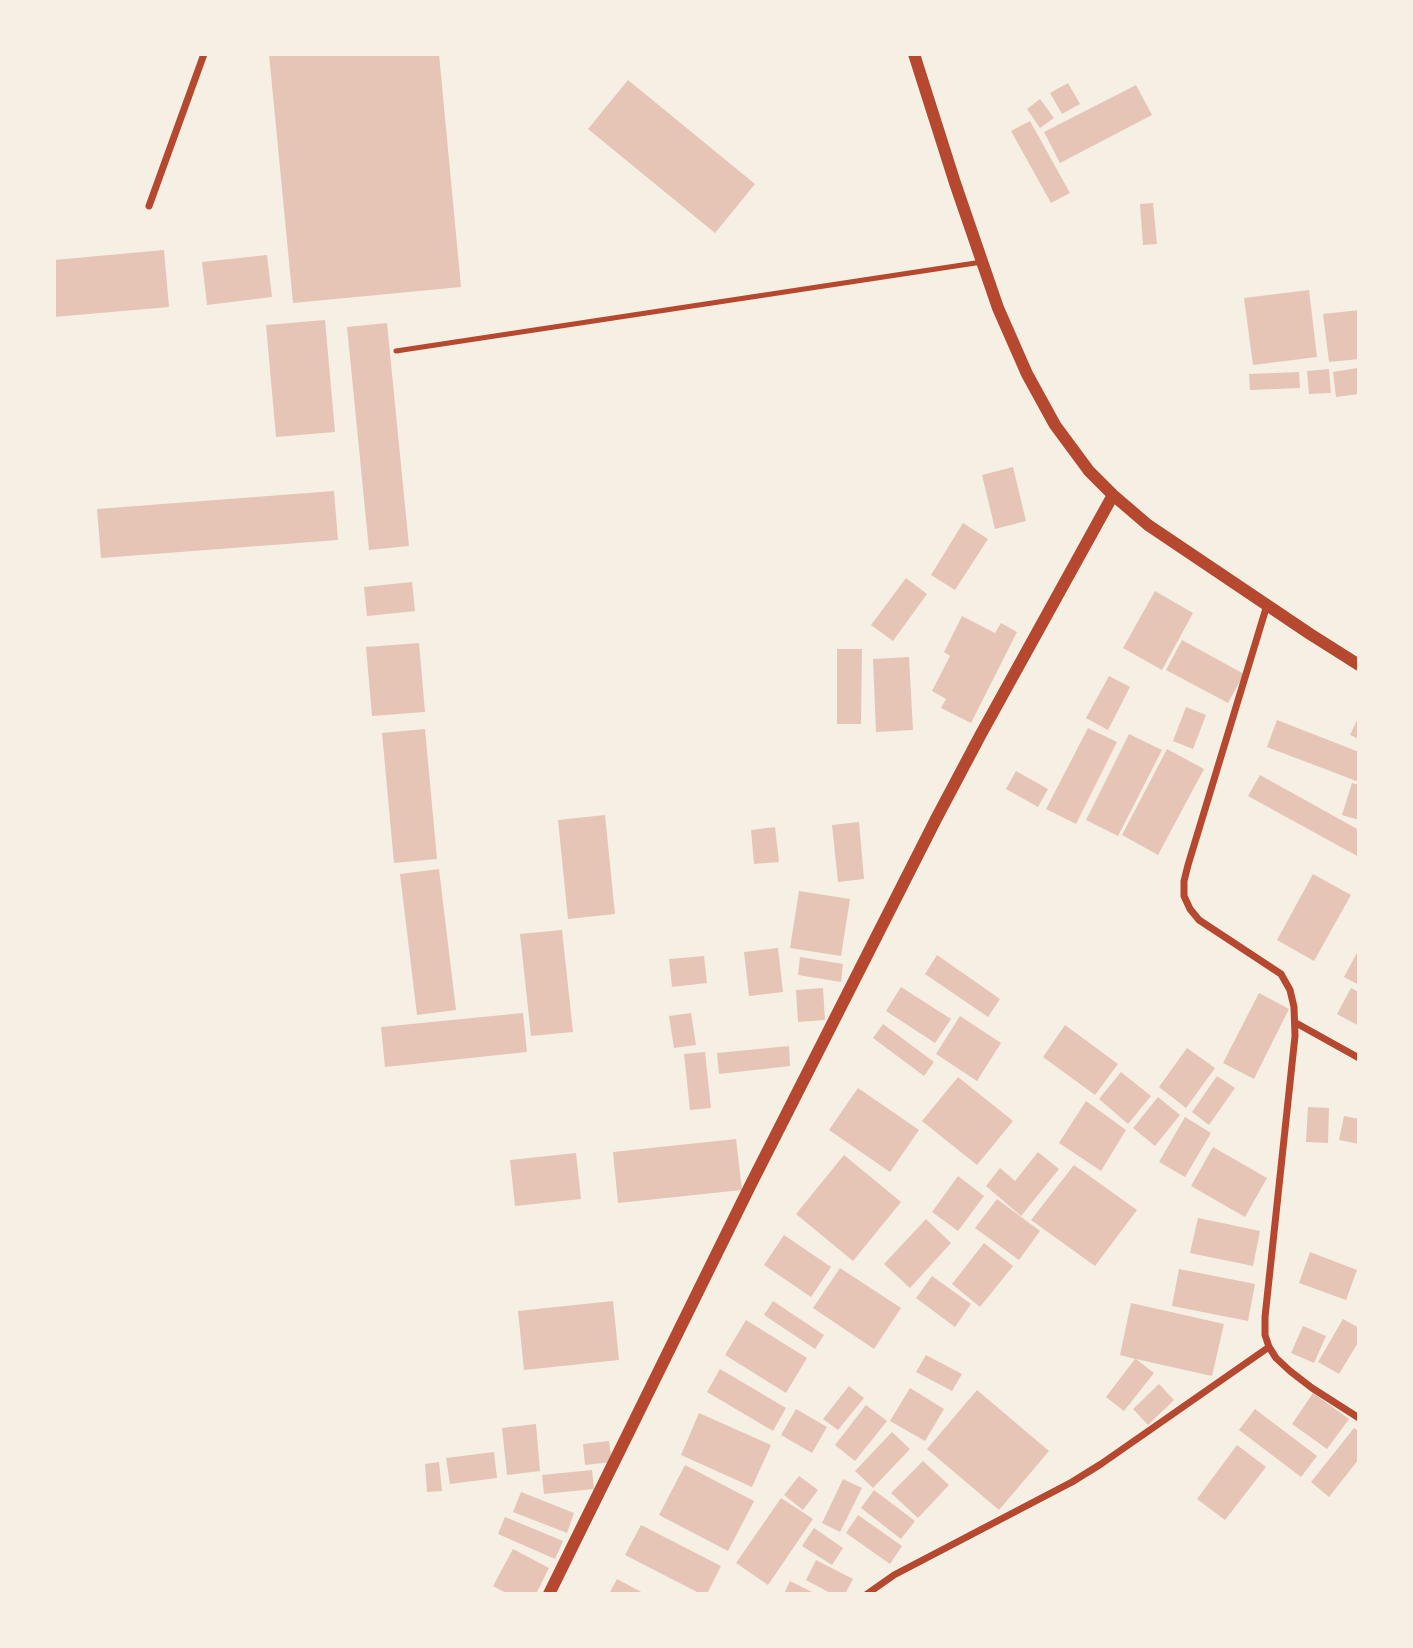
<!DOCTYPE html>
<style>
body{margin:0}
#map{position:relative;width:1413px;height:1648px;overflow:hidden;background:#f6efe4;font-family:Mulish,sans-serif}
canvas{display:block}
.frame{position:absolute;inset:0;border:56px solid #f6efe4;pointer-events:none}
</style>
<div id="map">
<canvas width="1413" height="1648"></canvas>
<div class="frame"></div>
</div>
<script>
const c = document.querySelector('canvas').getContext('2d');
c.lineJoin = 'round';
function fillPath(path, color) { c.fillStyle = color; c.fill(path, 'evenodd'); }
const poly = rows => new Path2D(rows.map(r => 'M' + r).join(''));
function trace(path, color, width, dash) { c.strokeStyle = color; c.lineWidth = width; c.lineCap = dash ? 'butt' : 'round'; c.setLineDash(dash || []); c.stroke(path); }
const building = poly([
 [269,54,439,54,461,287,293,303],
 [628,80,755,184,715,233,588,129],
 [1068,83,1080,104,1062,114,1050,93],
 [1136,85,1152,115,1060,163,1044,132],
 [1040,99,1054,118,1040,128,1027,109],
 [1030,121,1070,193,1051,203,1011,131],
 [1153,203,1157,244,1143,245,1140,204],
 [164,250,169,307,54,317,54,260],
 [267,255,272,297,207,305,202,262],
 [1309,290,1317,357,1253,365,1244,298],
 [1359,310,1359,359,1329,362,1323,314],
 [325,320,335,432,276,437,266,325],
 [387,323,409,546,369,550,347,327],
 [1357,368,1359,394,1336,397,1333,372],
 [1329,369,1331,393,1309,394,1307,371],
 [1299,372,1300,388,1250,390,1249,374],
 [1013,467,1026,521,995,529,982,475],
 [334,491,338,540,101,558,97,509],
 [963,523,988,539,955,590,931,575],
 [906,578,927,594,893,641,871,625],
 [412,582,415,611,367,616,364,587],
 [1155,591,1193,613,1162,670,1123,648],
 [962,616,995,633,1001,623,1017,632,971,723,941,708,946,699,932,691,950,656,944,652],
 [1182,640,1244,674,1228,703,1166,670],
 [419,643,425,712,372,716,366,647],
 [837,649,862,649,861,724,837,724],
 [909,657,913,730,876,732,873,659],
 [1109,676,1130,687,1108,730,1086,718],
 [1186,707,1206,715,1193,749,1173,741],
 [1359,716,1359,739,1350,735],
 [1277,720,1359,752,1359,782,1267,747],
 [1088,728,1117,742,1076,824,1046,809],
 [425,729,437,859,394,863,382,733],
 [1129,734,1162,750,1118,836,1086,820],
 [1167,749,1204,769,1158,855,1122,835],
 [1016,771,1048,789,1038,807,1006,789],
 [1260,775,1359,830,1359,857,1248,796],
 [1352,783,1359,785,1359,820,1342,815],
 [605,815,615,914,568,919,558,820],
 [859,822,864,879,838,882,832,825],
 [775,827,779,862,754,864,751,830],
 [439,869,456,1010,417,1015,400,874],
 [1313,874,1351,895,1314,961,1277,940],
 [799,891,850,899,841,956,790,948],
 [562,930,573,1032,531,1036,520,934],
 [778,948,783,992,749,996,744,952],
 [1359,949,1359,985,1344,977],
 [937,955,1000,999,988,1017,925,974],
 [704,956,707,983,672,987,669,959],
 [800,957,843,964,841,982,798,975],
 [901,987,951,1019,935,1043,886,1011],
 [823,988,825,1020,798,1022,796,990],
 [1351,988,1359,992,1359,1026,1337,1014],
 [1259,993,1289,1009,1254,1079,1223,1063],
 [523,1013,527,1052,385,1067,381,1027],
 [691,1013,696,1045,674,1048,669,1016],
 [960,1016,1001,1043,977,1081,936,1054],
 [883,1024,934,1062,924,1076,873,1038],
 [1065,1025,1118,1064,1095,1095,1043,1057],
 [789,1046,790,1066,719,1074,717,1053],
 [1187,1048,1215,1068,1186,1108,1159,1087],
 [705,1052,711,1108,690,1110,684,1054],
 [1121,1072,1151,1096,1128,1124,1099,1099],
 [1217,1076,1235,1088,1209,1125,1192,1112],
 [958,1077,1013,1121,977,1165,922,1121],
 [858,1088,919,1130,890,1172,829,1130],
 [1158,1097,1180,1115,1155,1146,1133,1128],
 [1086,1101,1126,1130,1101,1171,1059,1143],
 [1308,1107,1329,1108,1328,1143,1306,1142],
 [1344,1116,1359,1119,1359,1144,1339,1140],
 [1185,1117,1211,1133,1185,1177,1159,1162],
 [736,1139,742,1190,618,1203,613,1152],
 [1213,1147,1267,1178,1245,1217,1191,1186],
 [1038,1152,1059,1169,1021,1216,986,1186,1000,1168,1015,1181],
 [576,1153,581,1199,515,1206,510,1160],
 [844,1155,901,1202,853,1261,796,1214],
 [1074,1165,1137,1210,1095,1266,1031,1220],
 [958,1176,984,1196,958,1231,932,1212],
 [997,1199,1040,1231,1019,1260,975,1228],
 [1198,1218,1260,1231,1253,1266,1190,1253],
 [926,1219,951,1243,910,1288,884,1264],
 [784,1235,831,1267,811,1297,764,1265],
 [984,1243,1013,1266,980,1307,952,1284],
 [1310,1252,1357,1270,1346,1300,1299,1283],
 [840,1268,901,1308,874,1349,813,1308],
 [1179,1269,1255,1284,1248,1321,1172,1306],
 [932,1276,971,1304,955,1327,916,1298],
 [613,1301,619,1360,524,1370,518,1311],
 [773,1301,824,1335,815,1349,764,1315],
 [1131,1303,1224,1324,1212,1376,1136,1359,1154,1373,1124,1411,1106,1397,1135,1359,1120,1355],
 [1343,1319,1359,1328,1359,1341,1339,1374,1318,1362],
 [746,1320,807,1358,786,1393,725,1355],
 [1303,1326,1326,1336,1314,1363,1291,1353],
 [926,1355,962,1374,952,1391,916,1372],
 [720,1369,786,1408,773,1431,707,1392],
 [1159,1384,1174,1400,1148,1425,1133,1409],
 [849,1386,864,1398,838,1430,823,1419],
 [910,1388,944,1409,925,1441,890,1421],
 [977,1390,1049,1451,999,1510,927,1449],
 [1313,1393,1349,1419,1327,1449,1292,1424],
 [866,1405,887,1421,855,1461,835,1445],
 [796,1409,827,1427,812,1453,781,1435],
 [1255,1409,1317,1456,1301,1477,1239,1430],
 [699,1413,771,1445,752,1487,681,1455],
 [536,1424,540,1471,507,1475,502,1428],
 [1354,1428,1359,1431,1359,1459,1329,1497,1311,1482],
 [892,1432,910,1449,873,1488,855,1471],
 [609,1441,612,1462,585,1465,583,1444],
 [1237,1445,1266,1467,1225,1520,1197,1499],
 [494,1452,497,1478,450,1484,446,1458],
 [923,1461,949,1485,918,1518,891,1493],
 [439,1462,442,1491,427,1492,425,1464],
 [685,1465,754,1501,728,1551,659,1515],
 [592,1470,594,1489,544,1494,542,1475],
 [799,1476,818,1490,803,1510,784,1495],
 [843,1479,862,1488,840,1532,822,1523],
 [874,1490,915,1521,901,1539,861,1508],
 [521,1492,574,1513,567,1533,513,1512],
 [781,1498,813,1519,768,1585,736,1563],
 [858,1515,902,1546,890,1564,846,1533],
 [505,1517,563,1541,555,1559,498,1534],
 [641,1525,721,1566,707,1594,701,1594,625,1555],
 [814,1528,843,1548,832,1565,802,1546],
 [513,1549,549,1568,536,1594,508,1594,493,1586],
 [816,1560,853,1579,845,1594,832,1594,806,1580],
 [617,1579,645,1594,609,1594],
 [790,1581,816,1594,784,1594]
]);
const service = poly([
 [396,351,982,262]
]);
const minor = poly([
 [149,206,204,54],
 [1267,605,1188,865,1184,881,1184,896,1190,909,1199,920,1281,974,1290,990,1294,1007,1295,1036,1265,1317,1265,1335,1269,1347,1276,1358,1290,1371,1312,1388,1359,1418],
 [1296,1023,1359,1058],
 [867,1594,894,1575,1072,1482,1101,1464,1269,1347]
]);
const tertiary = poly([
 [914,54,955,183,998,308,1027,374,1055,425,1089,471,1113,495,1148,525,1310,634,1359,665],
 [549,1594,750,1186,936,819,981,734,1113,495]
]);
fillPath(building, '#e6c5b7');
trace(service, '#b5482f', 5);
trace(minor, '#b5482f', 7);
trace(tertiary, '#b5482f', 12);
</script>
